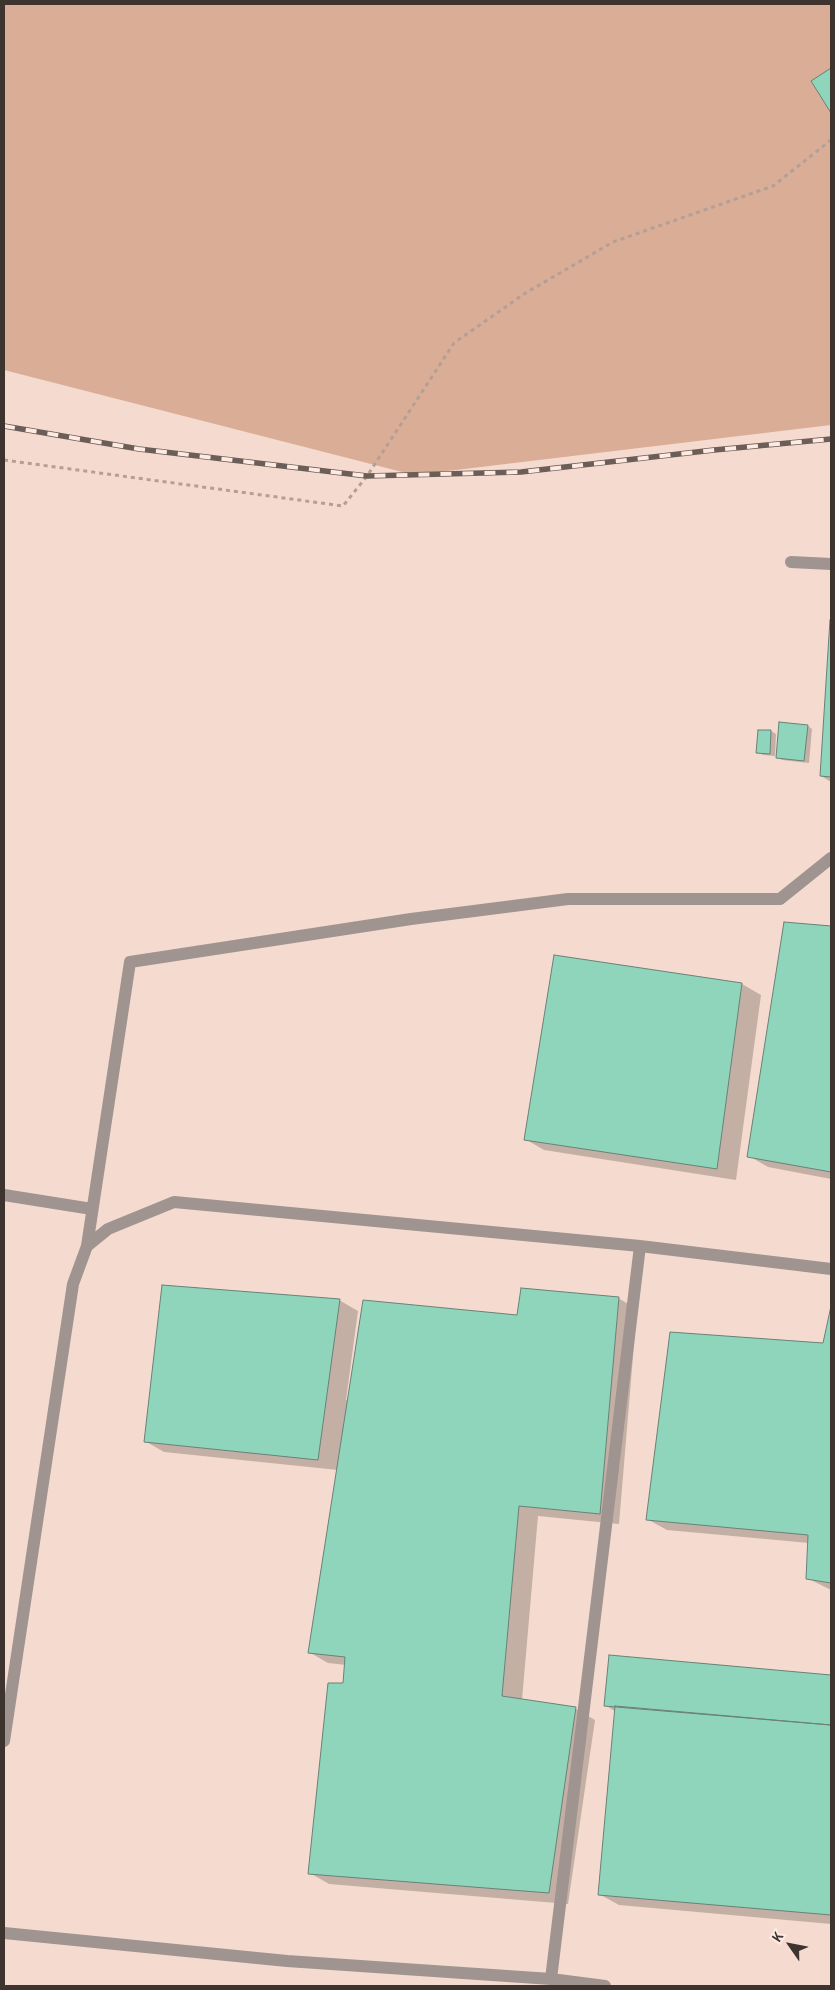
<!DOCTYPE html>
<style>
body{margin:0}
#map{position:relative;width:835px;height:1990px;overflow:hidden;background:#f5dbcf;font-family:"Archivo Narrow",sans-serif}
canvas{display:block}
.frame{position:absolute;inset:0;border:5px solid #3d332f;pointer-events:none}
.north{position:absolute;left:765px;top:1920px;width:50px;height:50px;-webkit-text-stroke:4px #feeae0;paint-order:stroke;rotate:303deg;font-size:14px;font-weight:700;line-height:20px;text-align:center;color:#3d332f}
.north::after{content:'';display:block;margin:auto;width:18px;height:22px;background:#3d332f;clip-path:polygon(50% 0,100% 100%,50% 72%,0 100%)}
</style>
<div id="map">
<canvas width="835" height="1990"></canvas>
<div class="frame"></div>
<div class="north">K</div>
</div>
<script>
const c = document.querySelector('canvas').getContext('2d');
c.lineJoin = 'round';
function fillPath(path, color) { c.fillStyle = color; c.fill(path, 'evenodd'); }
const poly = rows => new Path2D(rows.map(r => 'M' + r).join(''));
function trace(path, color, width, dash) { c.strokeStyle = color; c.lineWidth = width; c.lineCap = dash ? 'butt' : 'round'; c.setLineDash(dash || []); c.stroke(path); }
const green = poly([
 [4,4,831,4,831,425,414,475,4,370]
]);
const shadow = poly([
 [831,621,831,782,821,776],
 [808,726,812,729,809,763,782,760,777,757],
 [759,731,771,731,776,734,775,756,763,755,758,752],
 [785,924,831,928,831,1179,768,1167,749,1156],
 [742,984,761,995,736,1180,544,1150,525,1139],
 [618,1298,637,1309,619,1524,538,1516,522,1700,576,1709,595,1720,568,1904,329,1884,310,1873,344,1684,346,1665,328,1663,309,1652,338,1470,164,1452,145,1441,339,1300,358,1311,346,1400,349,1401,518,1316],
 [831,1312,831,1590,807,1578,809,1543,667,1530,647,1519,824,1344],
 [610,1657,831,1676,831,1924,619,1905,599,1894,616,1712,605,1705]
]);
const building = poly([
 [831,68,831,113,811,81,831,68],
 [830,620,831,620,831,777,820,776,830,620],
 [779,722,808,725,804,761,776,758,779,722],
 [758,730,771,730,770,754,756,753,758,730],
 [784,922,831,926,831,1172,747,1157,784,922],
 [554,955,742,983,717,1169,524,1140,554,955],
 [162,1285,340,1299,318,1460,144,1442,162,1285],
 [521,1288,619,1297,600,1514,519,1506,502,1696,576,1707,549,1893,308,1874,328,1683,343,1683,345,1657,308,1653,363,1300,517,1315,521,1288],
 [831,1306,831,1583,806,1579,808,1535,646,1520,670,1332,823,1343,831,1306],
 [609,1655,831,1675,831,1725,604,1706,609,1655],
 [615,1706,831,1725,831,1915,598,1895,615,1706]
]);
const path = poly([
 [4,460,343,506,367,476,454,343,524,294,613,242,773,186,831,140]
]);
const minor = poly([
 [791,562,831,564],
 [4,1195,92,1209],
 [87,1246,130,962,411,919,568,899,780,899,831,858],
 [4,1741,73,1284,87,1246,108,1229,174,1202,640,1246,831,1269],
 [4,1933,287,1961,551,1979,605,1986],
 [551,1979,640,1246]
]);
const rail = poly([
 [4,426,139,449,367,476,521,472,714,450,831,439]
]);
fillPath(green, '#daad97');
fillPath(shadow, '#0003');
fillPath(building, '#8fd5bb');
trace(building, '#688177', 1);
trace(path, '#b49f96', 3, [4, 4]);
trace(minor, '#9f948f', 12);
trace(rail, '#6b5d57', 5.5);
trace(rail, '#feeae0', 4, [11]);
</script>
